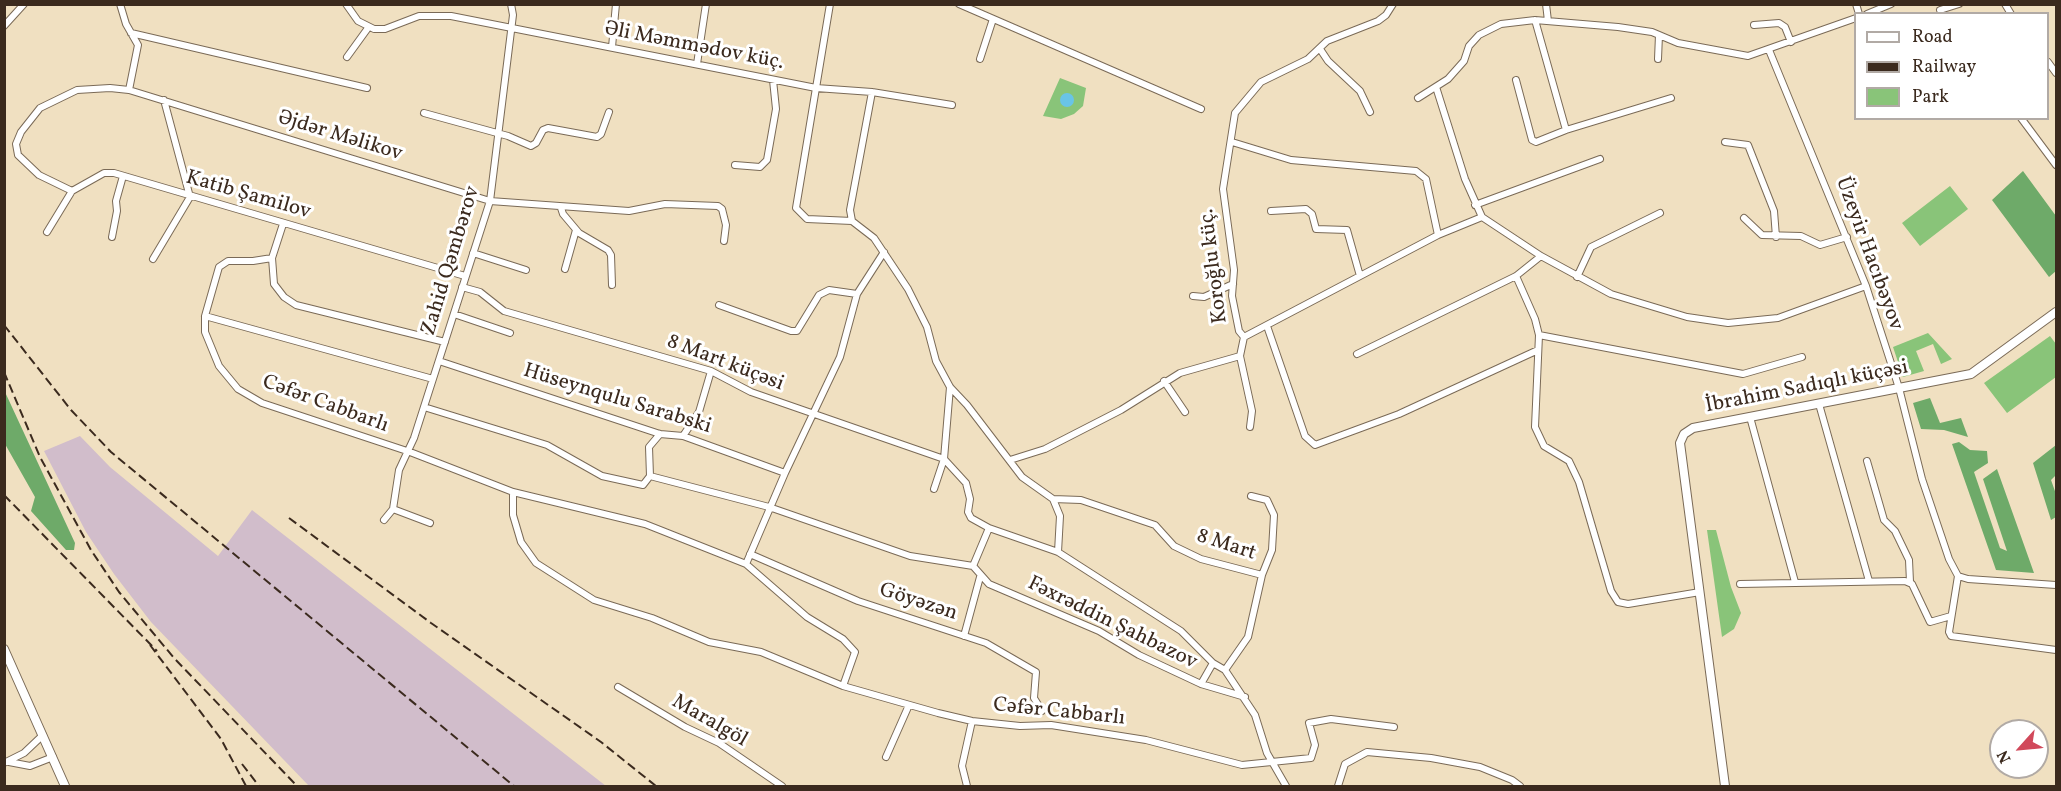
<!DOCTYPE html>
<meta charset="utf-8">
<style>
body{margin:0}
#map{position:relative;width:2061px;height:791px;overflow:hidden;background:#f0e0c1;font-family:Vollkorn,serif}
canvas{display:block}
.frame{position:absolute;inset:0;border:6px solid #3b2a1e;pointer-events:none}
.legend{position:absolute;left:1854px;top:12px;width:195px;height:108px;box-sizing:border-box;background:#fff;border:2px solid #b1aaa5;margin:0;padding:8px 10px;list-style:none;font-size:18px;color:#3b2a1e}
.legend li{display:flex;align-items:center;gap:12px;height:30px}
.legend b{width:30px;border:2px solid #b1aaa5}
.north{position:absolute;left:1989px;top:719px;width:60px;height:60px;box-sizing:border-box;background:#fff;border:2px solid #b1aaa5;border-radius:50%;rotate:243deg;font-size:16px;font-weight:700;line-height:24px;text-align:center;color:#3b2a1e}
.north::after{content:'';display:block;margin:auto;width:21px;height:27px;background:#d1495b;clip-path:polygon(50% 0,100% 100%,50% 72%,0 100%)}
</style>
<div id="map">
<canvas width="2061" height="791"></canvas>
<div class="frame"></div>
<ul class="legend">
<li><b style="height:8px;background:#fff"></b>Road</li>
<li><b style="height:8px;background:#3b2a1e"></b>Railway</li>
<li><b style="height:16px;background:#89c479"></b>Park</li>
</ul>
<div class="north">N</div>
</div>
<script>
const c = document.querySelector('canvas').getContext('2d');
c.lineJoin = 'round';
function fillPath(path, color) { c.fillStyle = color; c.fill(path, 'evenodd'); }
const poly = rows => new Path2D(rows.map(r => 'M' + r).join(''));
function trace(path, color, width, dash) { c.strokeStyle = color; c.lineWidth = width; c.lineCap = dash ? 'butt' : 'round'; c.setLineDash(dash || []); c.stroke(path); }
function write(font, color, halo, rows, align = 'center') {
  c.font = font + ' Vollkorn,serif'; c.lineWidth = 6; c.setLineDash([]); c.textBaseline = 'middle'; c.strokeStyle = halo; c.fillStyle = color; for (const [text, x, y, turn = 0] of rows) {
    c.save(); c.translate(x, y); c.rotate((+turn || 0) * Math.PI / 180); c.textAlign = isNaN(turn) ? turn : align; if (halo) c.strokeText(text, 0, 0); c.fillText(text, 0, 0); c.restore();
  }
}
const industrial = poly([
 [80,436,110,467,218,556,252,510,606,786,309,786,151,622,114,574,86,532,44,451]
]);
const green = poly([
 [1060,78,1086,88,1083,106,1074,114,1061,119,1043,116],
 [1950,186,1968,209,1920,246,1902,223],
 [1928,333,1952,359,1941,364,1933,344,1916,351,1924,371,1903,377,1893,347],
 [2050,336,2056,344,2056,377,2007,413,1984,383],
 [1707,530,1716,530,1731,587,1741,613,1734,629,1722,637]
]);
const forest = poly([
 [2023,171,2056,216,2056,271,2049,277,1992,200],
 [5,392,75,543,74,550,66,550,31,511,35,497,5,444],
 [1930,398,1940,423,1961,418,1968,437,1944,430,1921,429,1913,403],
 [1959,442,1970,450,1987,451,1988,463,1974,472,2000,548,2007,551,1983,479,1997,469,2034,573,1996,570,1952,444],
 [2056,445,2056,475,2051,480,2056,494,2056,517,2051,520,2033,463]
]);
const water = poly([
 '1060 100a7 7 0 1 1 14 0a7 7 0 1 1-14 0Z'
]);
const street = poly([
 [120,4,126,24,138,45,129,90],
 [346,4,358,21,374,29,385,29,419,16,451,16,816,88,872,92,952,105],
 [830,4,796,208,807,219,852,221],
 [959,4,1201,109],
 [1546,4,1548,21],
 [1856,4,1859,14],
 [2005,4,2011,14],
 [1940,10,1959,4],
 [1867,14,1891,4],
 [1535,20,1566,130],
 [1754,25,1779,23,1785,27,1791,42],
 [4,26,24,4],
 [131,33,367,88],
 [612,47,616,4],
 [1320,49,1328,61,1360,91,1370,112],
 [1769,50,1866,286,1899,388,1922,479,1949,559,1958,576],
 [347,57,368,28],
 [980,59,993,19],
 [1658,59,1659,35],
 [2048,62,2056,73],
 [697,64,706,4],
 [1516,80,1532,140,1536,142,1566,130,1671,98],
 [1436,87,1465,179,1482,217,1541,256,1611,294,1687,317,1728,323,1778,318,1866,286],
 [872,92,850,210,852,221,874,238,908,289,927,327,936,361,950,387,967,405,1022,477,1053,499,1060,516,1058,552],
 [1418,98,1448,79,1464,61,1469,46,1479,35,1501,24,1535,20,1618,27,1652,32,1678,43,1748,56,1856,18],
 [424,113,508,136,531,146,536,143,543,130,548,128,597,137,601,134,609,112],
 [2021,118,2056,165],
 [1232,142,1291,160,1416,171,1426,179,1438,235],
 [1725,142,1748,145,1774,211,1776,237],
 [735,165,760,167,767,160,776,109,773,80],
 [72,191,39,175,18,155,16,144,21,132,40,108,77,90,110,88,129,90,490,201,629,211,665,204,718,206,722,209,726,225,724,241],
 [1475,205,1600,159],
 [561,208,563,214,579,233,608,250,611,255,612,285],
 [1271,211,1306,209,1312,214,1316,229,1347,230,1360,276],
 [1744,218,1762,235,1801,236,1820,245,1847,237],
 [283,224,272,258,253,261,228,261,219,267,205,316,205,332,219,366,238,389,262,403,410,452,513,492,645,524,746,564,807,617,843,639,855,652,843,686],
 [47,232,72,191,104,173,114,173,465,276],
 [112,237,117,211,116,201,123,176],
 [473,253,526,270],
 [272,258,274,284,284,297,296,305,445,342],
 [153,259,190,197,164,100],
 [565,269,576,230],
 [1516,276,1535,319,1539,335,1535,427,1544,446,1569,461,1579,482,1611,591,1618,602,1628,604,1700,592],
 [1577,277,1591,247,1660,213],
 [462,287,480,292,504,311,711,371,751,392,944,459,966,483,970,499,968,512,971,518,989,528],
 [1193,296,1204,297,1233,284],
 [719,305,791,331,797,331,819,295,829,290,857,294],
 [454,314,510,333],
 [205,316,433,379],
 [1267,326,1305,436,1315,445,1399,414,1538,350],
 [1539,335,1743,374,1802,357],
 [1244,337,1438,235,1482,217],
 [1357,354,1516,276,1541,256],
 [1240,356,1252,411,1250,427],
 [439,361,660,434,683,436,785,473],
 [1164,381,1185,412],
 [1819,404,1869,581],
 [424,407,547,445,602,476,643,485,650,476],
 [1750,417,1795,582],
 [683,436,699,412,711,371],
 [1010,460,1045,449,1121,410,1180,373,1240,356,1244,337,1239,331,1232,296,1234,270,1223,189,1235,113,1261,82,1308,59,1327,41,1378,21,1386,15,1393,4],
 [1867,461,1884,520,1895,531,1909,560,1910,582],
 [650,476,769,507,910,556,973,566,989,528,1058,552,1181,631,1213,663,1225,670,1255,715,1267,753,1286,786],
 [650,476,649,447,660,434],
 [934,489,944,459,950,387],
 [513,492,513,515,521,542,536,563,594,600,652,618,709,642,761,652,843,686,938,713,972,721,1020,726,1051,725,1146,740,1242,765,1311,758,1315,745,1309,723,1331,719,1394,727],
 [1251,496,1267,500,1274,515,1272,550,1262,575],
 [1053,499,1081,500,1155,525,1174,546,1201,559,1262,575,1248,637,1225,670],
 [393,509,430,523],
 [384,520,393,509,399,470,414,438,490,201,513,15,511,4],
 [750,554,858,601,986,643,1036,672,1034,698,1042,711],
 [746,564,785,473,840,357,857,294,884,252],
 [973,566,989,584,1099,631,1139,655,1201,684,1245,697],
 [1958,576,1949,632,1951,636,2056,650],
 [1958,576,1968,579,2056,585],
 [1740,584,1905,581,1912,584,1930,622,1951,616],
 [964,636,980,577],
 [1201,684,1213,663],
 [618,687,685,727,719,743,782,786],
 [886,757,909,705],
 [9,762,30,766,53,757],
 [4,763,24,753,43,735],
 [967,786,962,766,972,721],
 [1338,786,1345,764,1367,752,1431,758,1480,767,1512,780,1520,786]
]);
const secondary = poly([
 [4,649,65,786],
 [1725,786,1680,443,1684,434,1693,428,1971,374,2056,312]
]);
const rail = poly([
 [4,325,71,410,111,452,514,786],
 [4,372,40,457,91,550,119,592,174,658,297,786],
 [4,495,157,651],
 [289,518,431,623,601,742,656,786],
 [150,645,221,739,246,786],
 [242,764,259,786]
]);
const streetNames = [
 ["Əli Məmmədov küç.",694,47,11],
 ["Əjdər Məlikov",340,137,17],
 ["Katib Şamilov",248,196,16],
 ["Üzeyir Hacıbəyov",1868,254,70],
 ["Zahid Qəmbərov",452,261,-73],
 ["Koroğlu küç.",1215,266,-97],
 ["8 Mart küçəsi",725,364,21],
 ["İbrahim Sadıqlı küçəsi",1807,388,-11],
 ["Hüseynqulu Sarabski",617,400,17],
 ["Cəfər Cabbarlı",325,405,20],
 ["8 Mart",1226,546,18],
 ["Göyəzən",918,603,18],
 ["Fəxrəddin Şahbazov",1112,624,26],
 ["Cəfər Cabbarlı",1059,713,6],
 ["Maralgöl",709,722,30]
];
fillPath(industrial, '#d1bdcb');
fillPath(green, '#89c479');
fillPath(forest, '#6eaa69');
fillPath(water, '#69c4e7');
trace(street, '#7a6a57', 8);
trace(secondary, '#7a6a57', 10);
trace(street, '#fff', 6);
trace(secondary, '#fff', 8);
trace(rail, '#3b2a1e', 2, [9, 4.5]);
write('21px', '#3b2a1e', '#fff', streetNames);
</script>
